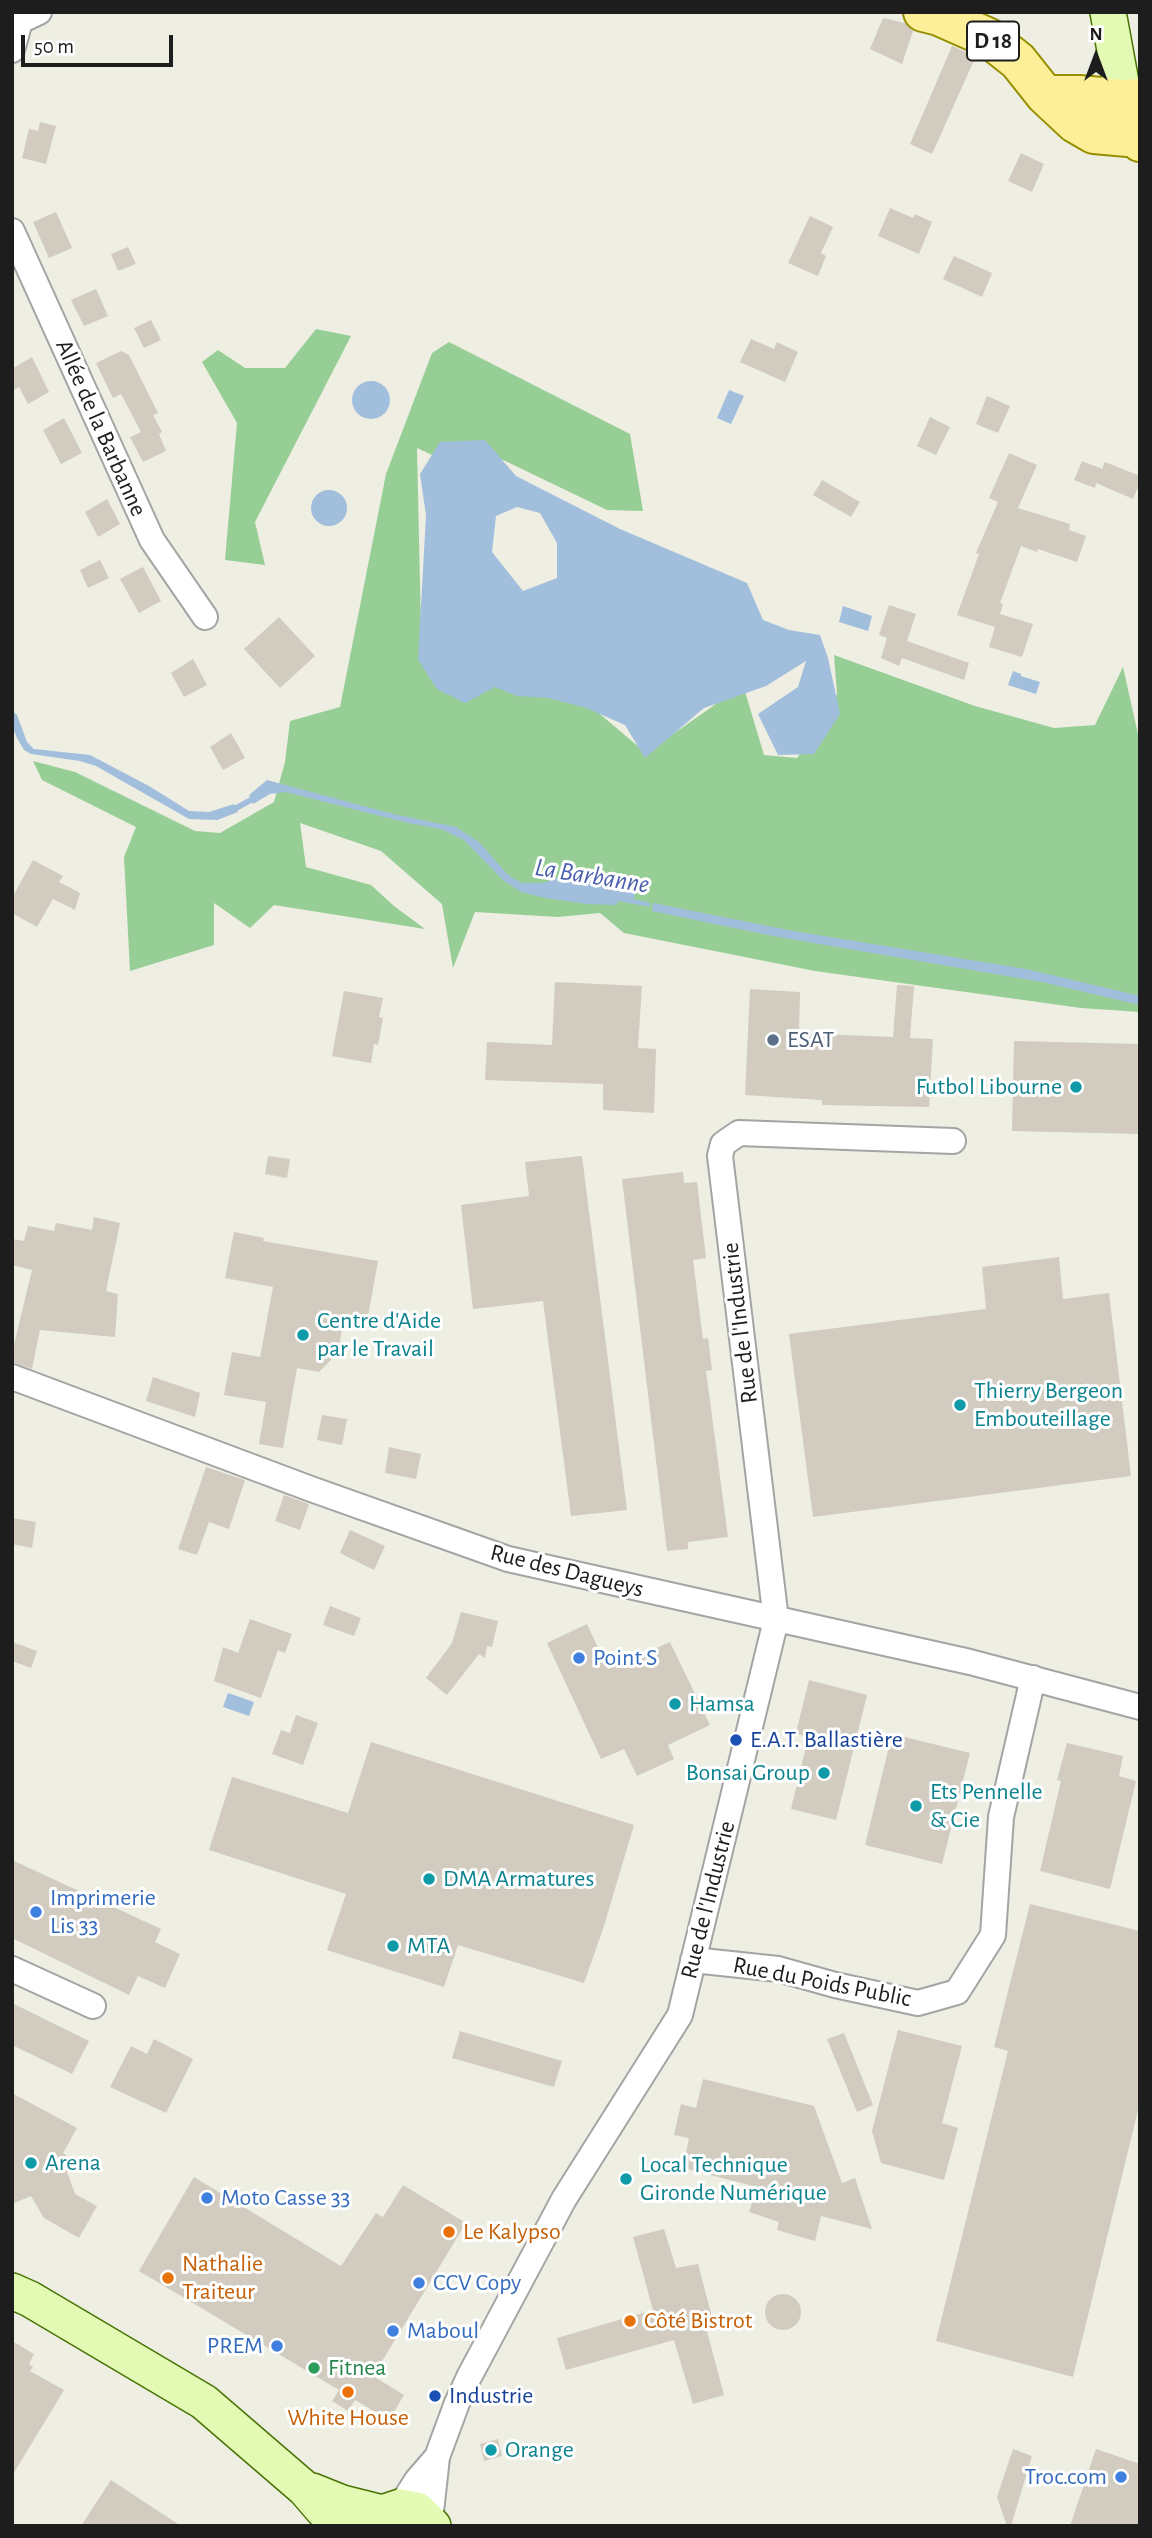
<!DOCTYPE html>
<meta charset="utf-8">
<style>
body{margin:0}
#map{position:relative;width:1152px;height:2538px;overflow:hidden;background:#eeeee2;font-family:"Alegreya Sans",sans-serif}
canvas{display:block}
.frame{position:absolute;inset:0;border:14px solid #1d1d1d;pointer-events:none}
.north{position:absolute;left:1061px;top:21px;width:70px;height:70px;-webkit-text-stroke:5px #fff;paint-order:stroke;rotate:0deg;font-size:19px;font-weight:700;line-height:28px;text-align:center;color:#1d1d1d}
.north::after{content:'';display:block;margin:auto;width:24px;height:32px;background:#1d1d1d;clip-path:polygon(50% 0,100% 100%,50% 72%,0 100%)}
.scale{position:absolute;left:21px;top:35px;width:152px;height:32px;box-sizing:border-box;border:4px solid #1d1d1d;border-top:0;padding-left:9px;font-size:21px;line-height:24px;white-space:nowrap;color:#1d1d1d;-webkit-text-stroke:5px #fff;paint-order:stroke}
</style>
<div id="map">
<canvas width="1152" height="2538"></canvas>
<div class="frame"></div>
<div class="north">N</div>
<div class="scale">50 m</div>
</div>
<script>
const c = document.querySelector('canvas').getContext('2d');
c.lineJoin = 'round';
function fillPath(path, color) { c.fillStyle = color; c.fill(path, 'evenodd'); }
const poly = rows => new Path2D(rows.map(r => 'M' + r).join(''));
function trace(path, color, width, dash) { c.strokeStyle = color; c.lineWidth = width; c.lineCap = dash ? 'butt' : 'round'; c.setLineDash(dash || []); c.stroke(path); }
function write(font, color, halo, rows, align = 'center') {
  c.font = font + ' "Alegreya Sans",sans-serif'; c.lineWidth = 6; c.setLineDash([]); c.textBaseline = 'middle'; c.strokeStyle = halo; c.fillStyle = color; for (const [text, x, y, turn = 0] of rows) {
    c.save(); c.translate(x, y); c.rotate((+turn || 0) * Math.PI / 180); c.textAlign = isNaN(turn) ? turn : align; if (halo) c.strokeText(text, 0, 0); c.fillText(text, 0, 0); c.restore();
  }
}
const forest = poly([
 [316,329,351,336,255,522,265,565,225,560,237,423,202,362,218,350,245,368,285,368],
 [449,342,630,434,643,511,607,510,495,456,469,472,417,448,421,628,562,682,646,753,743,685,764,755,797,758,823,723,837,694,834,655,975,706,1054,728,1095,725,1123,667,1140,743,1140,1012,1081,1008,815,971,624,933,600,913,558,917,475,912,453,968,442,904,381,851,300,823,306,867,371,885,394,906,425,929,274,905,250,928,214,903,214,945,130,971,124,857,136,827,42,780,33,761,75,772,195,831,220,833,274,802,285,762,290,721,340,707,386,474,432,353]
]);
const water = poly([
 '352 400a19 19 0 1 1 38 0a19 19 0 1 1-38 0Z',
 [729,390,744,396,731,424,717,418],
 [485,440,516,476,620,529,747,583,763,620,789,630,820,635,828,658,840,714,814,754,778,755,758,714,798,687,806,661,766,686,704,708,645,758,625,725,586,708,549,698,517,696,495,687,465,703,437,689,418,660,426,515,420,474,440,442],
 [517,507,540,513,557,543,557,578,523,591,492,552,496,516],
 '311 508a18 18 0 1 1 36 0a18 18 0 1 1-36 0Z',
 [843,606,872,616,868,631,839,622],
 [1013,671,1021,674,1021,676,1040,682,1036,694,1008,685],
 [12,710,17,715,27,742,34,749,90,755,149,786,189,811,209,812,234,804,238,812,217,820,189,819,96,766,80,761,31,754,24,750,17,738,12,726],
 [267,780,393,814,456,827,480,843,508,875,522,883,544,883,566,874,584,873,635,891,634,899,650,903,650,907,618,901,616,905,588,904,545,898,521,892,503,880,464,840,441,829,408,823,286,792,270,794,253,804,249,795],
 [653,903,793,931,1026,969,1140,996,1140,1005,1042,982,773,936,652,911],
 [228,1693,254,1702,249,1716,223,1707]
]);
const stream = poly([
 [231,811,258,796]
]);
const building = poly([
 [883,18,905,23,913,31,902,64,870,49],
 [952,46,976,56,932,154,910,144],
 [40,122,56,126,46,164,22,158,29,129,38,131],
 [1021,153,1044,164,1032,192,1008,181],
 [890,208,913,218,915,214,932,222,919,254,878,236],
 [56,212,72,248,49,258,33,222],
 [810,216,833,227,821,253,826,256,818,276,788,263],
 [128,247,136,264,118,271,111,254],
 [954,256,992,273,982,297,943,279],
 [96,289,108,316,84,326,71,300],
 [151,320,161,340,144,348,134,328],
 [751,339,774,349,777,342,798,352,785,382,740,362],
 [121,351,129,355,158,413,153,415,162,432,159,434,166,451,143,462,130,437,141,432,121,394,113,398,96,363],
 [32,357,49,392,28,404,19,387,12,391,12,369],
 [987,396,1010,406,998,433,976,424],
 [930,417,950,427,936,455,917,446],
 [64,418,82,453,61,464,43,430],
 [1009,453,1037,465,1018,508,1070,524,1069,530,1086,536,1077,562,1038,549,1037,552,1021,546,1000,603,1003,604,1000,614,1033,624,1022,657,989,647,995,627,957,615,979,554,976,553,998,502,989,498],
 [1082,461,1102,469,1105,462,1140,476,1140,483,1133,499,1096,483,1095,488,1074,480],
 [822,480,860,502,851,517,813,495],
 [107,499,120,524,98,537,85,512],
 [100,560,109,578,88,588,80,570],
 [143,567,161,601,139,613,120,579],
 [889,605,916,614,907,641,969,663,964,680,902,658,899,666,881,658,887,638,879,635],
 [279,617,315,656,280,688,244,649],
 [193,659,207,685,184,697,171,673],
 [231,733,245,758,223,770,210,747],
 [33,860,63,876,59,882,80,893,75,910,53,899,37,927,12,913,12,898],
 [555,982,642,986,638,1048,656,1049,654,1113,603,1110,603,1084,485,1080,487,1042,552,1045],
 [897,985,914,986,910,1038,933,1039,929,1107,822,1105,822,1100,745,1095,750,989,800,992,799,1033,893,1037],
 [344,991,383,998,379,1017,383,1018,378,1045,374,1044,371,1063,332,1056],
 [1014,1041,1140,1044,1140,1134,1012,1131],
 [268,1156,290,1159,287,1178,265,1174],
 [582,1156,627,1510,571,1516,543,1301,473,1309,461,1205,529,1196,525,1162],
 [683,1172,684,1183,697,1182,706,1258,693,1260,703,1339,708,1338,712,1370,706,1371,728,1537,688,1542,688,1549,667,1551,622,1179],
 [94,1217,120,1223,106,1291,118,1294,115,1337,40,1330,32,1369,12,1362,12,1353,32,1270,12,1265,12,1239,24,1241,28,1226,54,1231,56,1223,92,1230],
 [234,1232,264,1238,263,1241,378,1261,367,1322,344,1317,338,1353,319,1372,297,1368,283,1448,259,1444,266,1402,224,1395,232,1352,260,1357,273,1287,225,1278],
 [1059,1257,1063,1299,1109,1293,1131,1476,813,1517,789,1334,986,1309,982,1267],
 [153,1377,200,1393,195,1417,146,1401],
 [322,1415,347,1419,342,1445,317,1440],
 [389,1447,421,1454,416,1479,385,1473],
 [206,1467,245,1480,229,1529,209,1522,197,1555,178,1549],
 [284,1495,309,1504,300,1530,275,1521],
 [12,1518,36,1522,32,1548,12,1544],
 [350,1530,385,1546,374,1570,340,1553],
 [330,1606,361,1618,354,1636,323,1625],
 [461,1612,498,1621,492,1647,487,1646,485,1658,479,1654,447,1695,426,1678,452,1643],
 [250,1619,292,1634,285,1653,278,1650,261,1698,214,1681,223,1647,238,1653],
 [587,1624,608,1669,670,1642,710,1725,668,1745,674,1759,637,1776,624,1749,601,1759,547,1643],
 [12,1642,37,1651,31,1668,12,1661],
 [809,1680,867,1695,836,1820,791,1809,808,1738,796,1733],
 [296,1715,318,1723,303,1765,272,1754,281,1730,290,1733],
 [892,1734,970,1753,942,1864,865,1845],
 [371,1742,634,1825,603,1929,584,1983,458,1945,444,1987,327,1950,346,1894,209,1850,232,1777,348,1813],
 [1067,1743,1123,1756,1119,1776,1136,1781,1110,1889,1040,1871,1061,1781,1057,1780],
 [12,1860,161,1929,155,1942,180,1954,165,1988,138,1976,129,1995,12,1938],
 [1030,1904,1140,1931,1140,2102,1073,2377,936,2341,1008,2051,994,2047],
 [12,2003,89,2041,72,2074,12,2045],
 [898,2030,962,2046,942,2123,958,2128,944,2180,881,2163,872,2131],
 [460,2031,562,2061,554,2087,452,2058],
 [844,2033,873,2105,857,2112,827,2039],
 [154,2039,193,2059,166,2113,110,2087,131,2046,147,2054],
 [703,2079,814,2106,842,2183,855,2178,872,2229,821,2216,815,2241,777,2230,779,2222,749,2212,757,2187,683,2168,689,2138,674,2135,681,2104,696,2108],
 [12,2093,77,2128,63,2153,74,2160,67,2172,75,2194,97,2206,79,2238,44,2218,31,2196,12,2204],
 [194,2177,341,2266,376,2213,383,2217,403,2185,466,2223,373,2376,404,2395,389,2420,355,2400,348,2411,332,2401,339,2390,139,2271],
 [664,2229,676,2268,698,2264,712,2317,704,2320,724,2395,693,2404,674,2340,566,2370,557,2338,653,2310,633,2237],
 '765 2312a18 18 0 1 1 36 0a18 18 0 1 1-36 0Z',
 [12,2341,34,2354,29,2364,33,2367,30,2371,64,2390,12,2476],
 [498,2439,502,2456,484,2461,480,2444],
 [1013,2449,1032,2456,1011,2526,1007,2526,997,2497],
 [1096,2449,1140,2464,1140,2526,1070,2526],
 [111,2480,181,2526,81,2526]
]);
const minor = poly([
 [12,50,20,21,39,12],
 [12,231,152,540,205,617],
 [12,1377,311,1489,508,1559,970,1662,1140,1707],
 [693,1960,778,1969,835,1985,918,2003,957,1992,993,1935,1001,1817,1033,1678],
 [12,1969,93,2006],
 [400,2507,417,2480,437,2457],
 [430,2521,437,2457,457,2403,469,2377,564,2199,680,2015,776,1620,720,1156,723,1144,739,1133,953,1141]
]);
const secondary = poly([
 [1108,12,1124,99,1134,124],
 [12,2291,30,2299,204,2402,305,2489,323,2510,342,2526],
 [312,2491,342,2503,382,2513],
 [370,2526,382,2513,400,2507,417,2510,433,2526]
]);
const primary = poly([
 [923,12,939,16,989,38,1018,61,1045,95,1075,123,1094,134,1128,137,1137,135,1140,142],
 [1045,95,1079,95,1124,99,1140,98]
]);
const markers = [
 [773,1040,7,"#5c6f8a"],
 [1076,1087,7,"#0f9aa8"],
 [303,1335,7,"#0f9aa8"],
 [960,1405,7,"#0f9aa8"],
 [579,1658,7,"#3f7fe0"],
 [675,1704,7,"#0f9aa8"],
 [736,1740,7,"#1a4fb4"],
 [824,1773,7,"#0f9aa8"],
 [916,1806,7,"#0f9aa8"],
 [429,1879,7,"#0f9aa8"],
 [36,1912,7,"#3f7fe0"],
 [393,1946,7,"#0f9aa8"],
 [31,2163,7,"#0f9aa8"],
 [626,2179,7,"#0f9aa8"],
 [207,2198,7,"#3f7fe0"],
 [449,2232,7,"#e8710a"],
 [168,2278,7,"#e8710a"],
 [419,2283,7,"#3f7fe0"],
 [630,2321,7,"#e8710a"],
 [393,2331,7,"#3f7fe0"],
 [277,2346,7,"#3f7fe0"],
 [314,2368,7,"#2e9e5b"],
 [348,2392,7,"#e8710a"],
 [435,2396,7,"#1a4fb4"],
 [491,2450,7,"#0f9aa8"],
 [1121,2477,7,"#3f7fe0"]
];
const shields = [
 [993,41,52]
];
const shieldNames = [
 ["D 18",993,41]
];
const streetNames = [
 ["Allée de la Barbanne",101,428,66],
 ["Rue de l'Industrie",740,1323,-97],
 ["Rue des Dagueys",567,1571,14],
 ["Rue de l'Industrie",708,1900,-76],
 ["Rue du Poids Public",822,1982,11]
];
const serviceNames = [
 ["ESAT",787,1040]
];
const cultureNames = [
 ["Futbol Libourne",1062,1087,"right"],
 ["Centre d'Aide",317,1321],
 ["par le Travail",317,1349],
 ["Thierry Bergeon",974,1391],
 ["Embouteillage",974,1419],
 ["Hamsa",689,1704],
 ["Bonsai Group",810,1773,"right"],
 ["Ets Pennelle",930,1792],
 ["& Cie",930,1820],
 ["DMA Armatures",443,1879],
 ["MTA",407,1946],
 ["Arena",45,2163],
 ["Local Technique",640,2165],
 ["Gironde Numérique",640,2193],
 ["Orange",505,2450]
];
const shopNames = [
 ["Point S",593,1658],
 ["Imprimerie",50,1898],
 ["Lis 33",50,1926],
 ["Moto Casse 33",221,2198],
 ["CCV Copy",433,2283],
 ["Maboul",407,2331],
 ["PREM",263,2346,"right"],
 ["Troc.com",1107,2477,"right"]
];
const transitNames = [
 ["E.A.T. Ballastière",750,1740],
 ["Industrie",449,2396]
];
const foodNames = [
 ["Le Kalypso",463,2232],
 ["Nathalie",182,2264],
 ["Traiteur",182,2292],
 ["Côté Bistrot",644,2321],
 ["White House",348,2418,"center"]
];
const leisureNames = [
 ["Fitnea",328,2368]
];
const waterNames = [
 ["La Barbanne",592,876,9]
];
fillPath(forest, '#96ce96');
fillPath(water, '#a1bedd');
trace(stream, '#a1bedd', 6);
fillPath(building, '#d1ccbf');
trace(minor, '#a4a4a4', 28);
trace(secondary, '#477403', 38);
trace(primary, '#958f00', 42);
trace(minor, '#fff', 24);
trace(secondary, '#e2fab4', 35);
trace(primary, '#fdef98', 38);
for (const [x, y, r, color] of markers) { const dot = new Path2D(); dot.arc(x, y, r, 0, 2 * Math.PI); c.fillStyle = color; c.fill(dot); trace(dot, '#fff', 2.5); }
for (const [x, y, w] of shields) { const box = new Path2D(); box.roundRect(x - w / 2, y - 19.5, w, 39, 5); c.fillStyle = '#fff'; c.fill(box); trace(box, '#1d1d1d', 2); }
write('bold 23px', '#1d1d1d', null, shieldNames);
write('24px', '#1d1d1d', '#fff', streetNames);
write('24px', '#4e5e75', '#fff', serviceNames, 'left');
write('24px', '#0d838f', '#fff', cultureNames, 'left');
write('24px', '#366cbe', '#fff', shopNames, 'left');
write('24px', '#164399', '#fff', transitNames, 'left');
write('24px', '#c56008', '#fff', foodNames, 'left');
write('24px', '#27864d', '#fff', leisureNames, 'left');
write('italic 26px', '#485dad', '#fff', waterNames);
</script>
